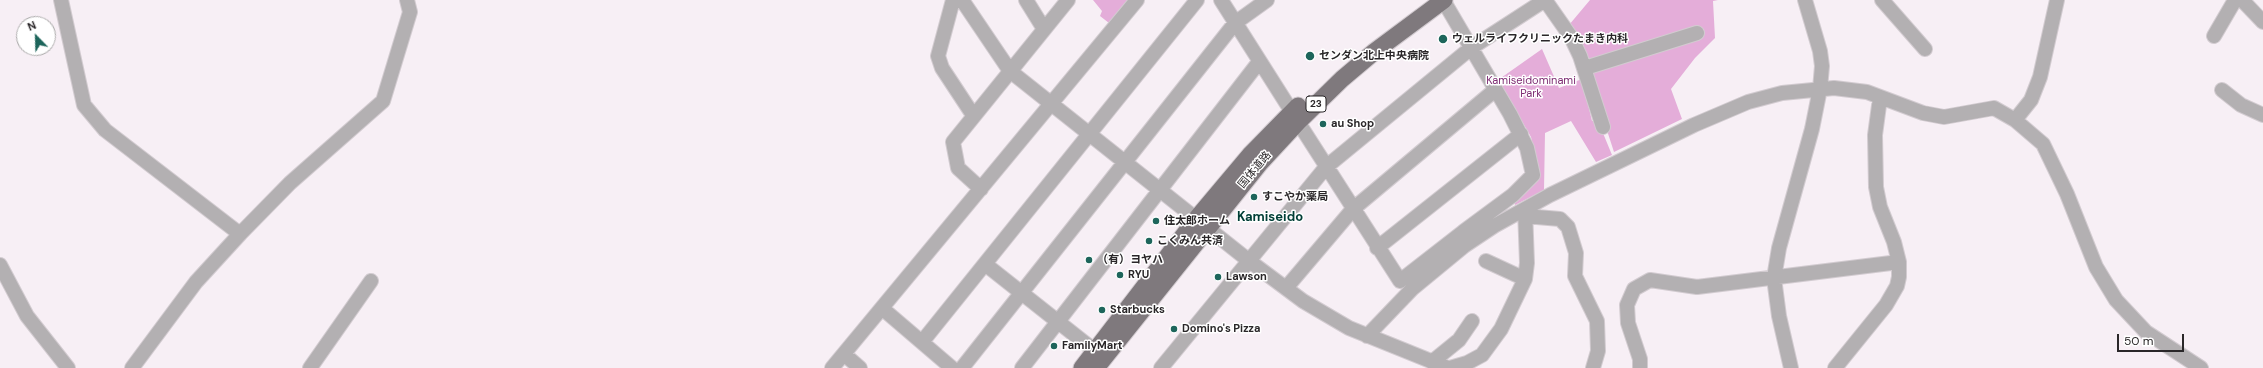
<!DOCTYPE html>
<meta charset="utf-8">
<style>
body{margin:0}
#map{position:relative;width:2263px;height:368px;overflow:hidden;background:#f7eff5;font-family:"DM Sans",sans-serif}
canvas{display:block}
.north{position:absolute;left:16px;top:16px;width:40px;height:40px;box-sizing:border-box;background:#fff;border:1px solid #aaa9a9;border-radius:50%;rotate:337deg;font-size:11px;font-weight:700;line-height:16px;text-align:center;color:#2a2729}
.north::after{content:'';display:block;margin:auto;width:14px;height:18px;background:#1d655b;clip-path:polygon(50% 0,100% 100%,50% 72%,0 100%)}
.scale{position:absolute;left:2117px;top:334px;width:67px;height:18px;box-sizing:border-box;border:2px solid #2a2729;border-top:0;padding-left:5px;font-size:12px;line-height:14px;white-space:nowrap;color:#2a2729;-webkit-text-stroke:3px #fff;paint-order:stroke}
</style>
<div id="map">
<canvas width="2263" height="368"></canvas>
<div class="north">N</div>
<div class="scale">50 m</div>
</div>
<script>
const c = document.querySelector('canvas').getContext('2d');
c.lineJoin = 'round';
function fillPath(path, color) { c.fillStyle = color; c.fill(path, 'evenodd'); }
const poly = rows => new Path2D(rows.map(r => 'M' + r).join(''));
function trace(path, color, width, dash) { c.strokeStyle = color; c.lineWidth = width; c.lineCap = dash ? 'butt' : 'round'; c.setLineDash(dash || []); c.stroke(path); }
function write(font, color, halo, rows, align = 'center') {
  c.font = font + ' "DM Sans","Noto Sans JP",sans-serif'; c.lineWidth = 3; c.setLineDash([]); c.textBaseline = 'middle'; c.strokeStyle = halo; c.fillStyle = color; for (const [text, x, y, turn = 0] of rows) {
    c.save(); c.translate(x, y); c.rotate((+turn || 0) * Math.PI / 180); c.textAlign = isNaN(turn) ? turn : align; if (halo) c.strokeText(text, 0, 0); c.fillText(text, 0, 0); c.restore();
  }
}
const green = poly([
 [1093,0,1129,0,1109,23,1100,16,1102,11],
 [1590,0,1718,0,1713,1,1715,38,1695,58,1671,89,1682,119,1614,152,1587,69,1569,25],
 [1542,49,1559,88,1582,79,1592,121,1598,121,1612,155,1596,162,1571,121,1545,133,1544,190,1515,205,1513,200,1535,154,1531,137,1498,80]
]);
const minor = poly([
 [61,0,84,105,105,130,240,234],
 [953,0,938,56,942,68,973,115],
 [962,0,1010,71,1248,260,1303,301,1349,328,1448,368],
 [1026,0,1044,29],
 [1221,0,1292,112],
 [1545,0,1571,37,1580,56,1603,127],
 [1882,0,1925,49],
 [2242,0,2263,22],
 [2214,36,2235,0],
 [1585,68,1697,33],
 [2222,90,2241,105,2263,115],
 [2015,120,2031,100,2040,77,2057,0],
 [1298,122,1400,281,1463,232,1513,195,1533,175,1527,148,1510,114,1443,0],
 [981,189,958,168,953,142,1068,0],
 [1525,216,1560,219,1568,227,1576,253,1575,276,1597,321,1598,351,1593,368],
 [1377,248,1521,134],
 [1486,261,1525,279],
 [985,264,1095,351],
 [0,265,27,316,68,368],
 [1286,288,1353,209,1495,90],
 [883,309,952,368],
 [1367,336,1413,288,1464,246,1494,226,1550,195,1694,125,1748,102,1782,93,1834,88,1867,92,1923,113,1944,117,1994,108,2015,120,2043,144,2067,194,2096,267,2116,300,2146,332,2201,368],
 [922,342,1197,0],
 [844,354,860,368],
 [1432,362,1459,340,1472,321],
 [132,368,196,282,240,234,290,183,383,101,410,12,407,0],
 [310,368,371,281],
 [832,368,1137,0],
 [962,368,1235,23,1267,0],
 [1022,368,1259,62],
 [1161,368,1326,167,1471,48,1545,0],
 [1450,368,1467,363,1482,355,1501,329,1525,279,1527,263,1525,209],
 [1640,368,1640,359,1628,323,1627,305,1634,289,1650,280,1697,287,1899,262],
 [1791,368,1779,316,1774,278,1779,248,1812,129,1820,89,1822,66,1820,51,1805,0],
 [1835,368,1886,305,1897,286,1899,277,1899,262,1894,242,1880,207,1876,187,1875,135,1880,98]
]);
const major = poly([
 [1082,368,1197,218,1250,155,1298,106],
 [1096,368,1260,163,1298,122,1342,79,1374,52,1444,0]
]);
const markers = [
 [1443,39,5,"#1d655b"],
 [1310,56,5,"#1d655b"],
 [1323,124,4,"#1d655b"],
 [1254,197,4,"#1d655b"],
 [1156,221,4,"#1d655b"],
 [1149,241,4,"#1d655b"],
 [1089,260,4,"#1d655b"],
 [1120,275,4,"#1d655b"],
 [1218,277,4,"#1d655b"],
 [1102,310,4,"#1d655b"],
 [1174,329,4,"#1d655b"],
 [1054,346,4,"#1d655b"]
];
const shields = [
 [1316,104,20]
];
const shieldNames = [
 ["23",1316,104]
];
const poiNames = [
 ["ウェルライフクリニックたまき内科",1452,39],
 ["センダン北上中央病院",1319,56],
 ["au Shop",1331,124],
 ["すこやか薬局",1262,197],
 ["住太郎ホーム",1164,221],
 ["こくみん共済",1157,241],
 ["（有）ヨヤハ",1097,260],
 ["RYU",1128,275],
 ["Lawson",1226,277],
 ["Starbucks",1110,310],
 ["Domino's Pizza",1182,329],
 ["FamilyMart",1062,346]
];
const parkNames = [
 ["Kamiseidominami",1531,81],
 ["Park",1531,94]
];
const streetNames = [
 ["国体道路",1255,170,-50]
];
const quarterNames = [
 ["Kamiseido",1270,218]
];
fillPath(green, '#e4add9');
trace(minor, '#d2cbd0', 16);
trace(major, '#d2cbd0', 19);
trace(minor, '#b3b0b2', 14);
trace(major, '#7f797d', 17);
for (const [x, y, r, color] of markers) { const dot = new Path2D(); dot.arc(x, y, r, 0, 2 * Math.PI); c.fillStyle = color; c.fill(dot); trace(dot, '#fff', 1.5); }
for (const [x, y, w] of shields) { const box = new Path2D(); box.roundRect(x - w / 2, y - 8, w, 16, 3); c.fillStyle = '#fff'; c.fill(box); trace(box, '#2a2729', 1); }
write('bold 10px', '#2a2729', null, shieldNames);
write('bold 11px', '#2a2729', '#fff', poiNames, 'left');
write('11px', '#7e2c73', '#fff', parkNames);
write('11px', '#2a2729', '#fff', streetNames);
write('bold 13px', '#003e36', '#fff', quarterNames);
</script>
